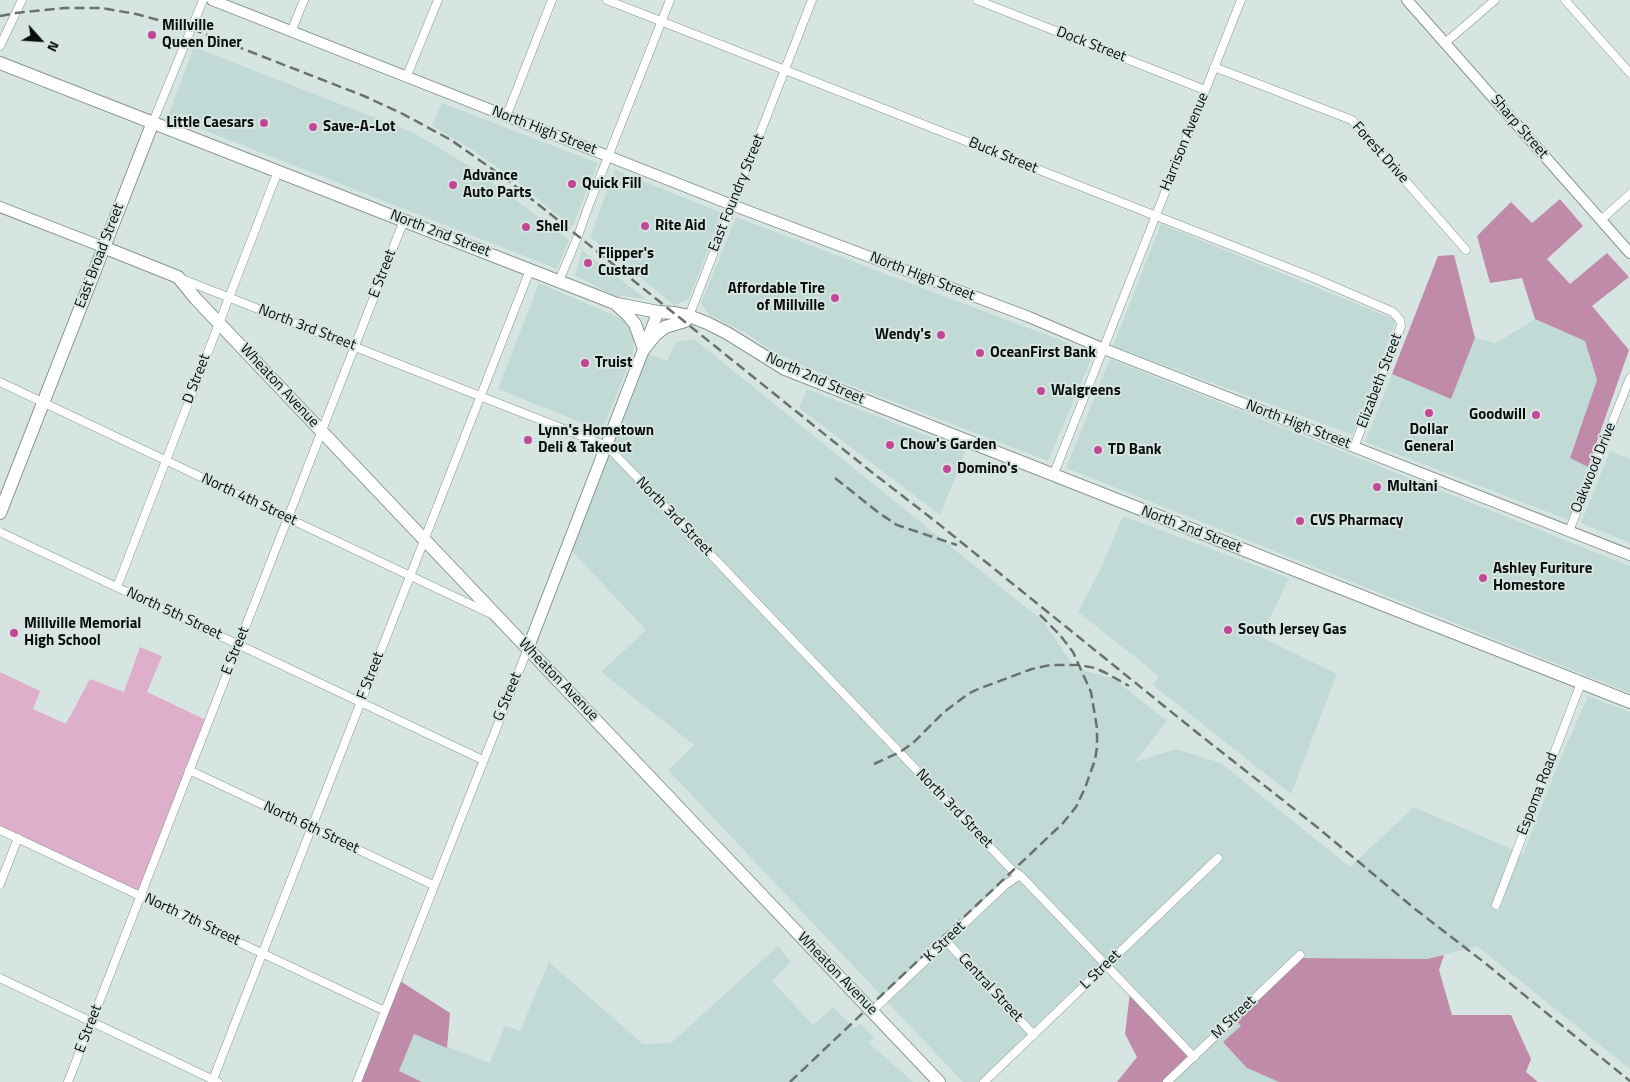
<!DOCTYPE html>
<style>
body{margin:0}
#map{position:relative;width:1630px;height:1082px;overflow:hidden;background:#d7e5e2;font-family:"Titillium Web",sans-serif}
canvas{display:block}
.north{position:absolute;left:15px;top:15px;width:50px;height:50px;-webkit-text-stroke:4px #d7e5e2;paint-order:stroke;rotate:116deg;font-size:14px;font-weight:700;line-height:20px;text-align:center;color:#090d0c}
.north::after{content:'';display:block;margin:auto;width:18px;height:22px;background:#090d0c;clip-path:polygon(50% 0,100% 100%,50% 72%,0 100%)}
</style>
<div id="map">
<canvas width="1630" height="1082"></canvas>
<div class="north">N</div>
</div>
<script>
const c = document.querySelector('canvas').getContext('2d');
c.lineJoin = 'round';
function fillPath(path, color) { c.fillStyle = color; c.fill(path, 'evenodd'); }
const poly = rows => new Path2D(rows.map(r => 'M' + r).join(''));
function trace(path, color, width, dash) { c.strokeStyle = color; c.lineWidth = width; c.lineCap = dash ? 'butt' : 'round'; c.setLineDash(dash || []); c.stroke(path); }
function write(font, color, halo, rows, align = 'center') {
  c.font = font + ' "Titillium Web",sans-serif'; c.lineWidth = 4; c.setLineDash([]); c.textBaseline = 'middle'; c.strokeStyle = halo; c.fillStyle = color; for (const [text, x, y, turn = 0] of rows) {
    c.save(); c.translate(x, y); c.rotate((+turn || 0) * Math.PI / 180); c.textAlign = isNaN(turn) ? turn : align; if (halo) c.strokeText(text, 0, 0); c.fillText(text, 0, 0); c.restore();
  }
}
const built = poly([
 [194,47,414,133,476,170,569,240,557,269,168,116],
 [442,103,598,163,572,227,510,176,468,147,432,126],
 [615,170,722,213,689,299,674,305,590,237],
 [736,217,1094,353,1048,461,834,379,775,353,746,333,709,315,701,303],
 [1161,224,1396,320,1353,435,1113,346],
 [582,250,646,299,613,295,575,275],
 [539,283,625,320,634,339,633,354,602,431,498,389],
 [1535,319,1585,341,1597,380,1570,458,1588,467,1569,520,1365,442,1392,374,1451,399,1475,338,1496,343],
 [694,339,1044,622,1075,668,1114,679,1167,721,1135,762,1176,749,1221,763,1350,867,1414,807,1523,854,1556,769,1588,696,1630,712,1630,1069,1477,946,1427,959,1295,958,1235,1019,1241,1025,1247,1068,1279,1082,1168,1082,1191,1060,1106,966,983,1082,963,1082,668,770,694,745,601,672,646,630,567,546,643,352,667,361,676,342],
 [1110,359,1630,566,1630,693,1066,468],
 [807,389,966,451,940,515,799,408],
 [1610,451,1630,459,1630,543,1581,523],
 [1123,516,1289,578,1261,637,1337,674,1291,794,1153,685,1159,676,1078,612,1102,566],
 [778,946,791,962,772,981,813,1025,833,1007,854,1028,860,1023,874,1038,869,1043,913,1082,422,1082,399,1071,414,1034,490,1063,505,1025,520,1031,549,962,643,1044,671,1043]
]);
const green = poly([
 [140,647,162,656,147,692,206,720,139,895,0,830,0,672,40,691,33,709,66,724,90,679,124,692]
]);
const forest = poly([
 [1560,199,1583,226,1547,259,1570,284,1607,253,1629,277,1592,306,1629,350,1588,467,1570,458,1597,380,1585,341,1535,319,1522,278,1490,283,1477,236,1511,202,1532,223],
 [1454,255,1475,338,1451,399,1392,374,1438,256],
 [1444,955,1439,970,1452,1015,1511,1015,1531,1059,1526,1072,1538,1082,1279,1082,1247,1068,1223,1042,1241,1026,1234,1018,1295,958,1427,959],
 [397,979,450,1013,447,1048,414,1034,399,1071,422,1082,357,1082],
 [1130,992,1191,1060,1168,1082,1117,1082,1137,1057,1125,1034]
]);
const minor = poly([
 [607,0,1314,278,1393,312,1400,320,1401,326,1354,447],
 [977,0,1205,90],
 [1565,0,1630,73],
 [291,32,304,0],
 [1445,43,1495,0],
 [0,46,22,0],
 [1214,67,1352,120,1466,250],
 [406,78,438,0],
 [506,117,552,0],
 [153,122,203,0],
 [1601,220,1630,194],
 [182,279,607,446,1013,871,1020,875,1194,1057],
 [559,281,578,236,587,210,670,0],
 [689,316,812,0],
 [0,382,491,614],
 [1053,476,1241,0],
 [1569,531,1630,378],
 [0,532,483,760],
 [117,587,278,171],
 [189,770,433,885],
 [0,830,385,1011],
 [0,884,18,838],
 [1496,905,1581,683],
 [946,941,1034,1035],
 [0,978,218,1082],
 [872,1011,1005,885,1020,875],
 [68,1082,404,220],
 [212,1082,530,270],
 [357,1082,528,648],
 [984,1082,1218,858],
 [1167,1082,1300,955]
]);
const tertiary = poly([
 [212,0,732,205,1029,317,1104,349,1630,555],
 [1407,0,1630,253],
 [0,207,103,247]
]);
const secondary = poly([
 [528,648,658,312]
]);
const primary = poly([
 [0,63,617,304,658,312,675,313,689,316,707,323,727,333,785,369,1630,702],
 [103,247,178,277,196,299,939,1082],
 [617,305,627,314,635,324,644,349],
 [644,349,655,335,665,327,685,321,689,316],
 [0,513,153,122]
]);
const rail = poly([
 [0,16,16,13,65,8,101,8,136,14,192,29,364,96,401,113,451,140,505,178,578,236,869,470,935,521,1195,731,1317,827,1415,909,1485,963,1630,1081],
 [835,478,879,513,897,525,957,545],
 [874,764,900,752,913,743,944,712,968,694,978,689,1032,669,1050,665,1079,665,1095,668,1106,673,1129,686],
 [790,1082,1063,823,1076,807,1085,788,1095,760,1097,747,1097,728,1091,692,1073,652,1060,635,1038,613]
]);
const markers = [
 [152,35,5,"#c34797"],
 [264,123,5,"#c34797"],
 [313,127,5,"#c34797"],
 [572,184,5,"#c34797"],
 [453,185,5,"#c34797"],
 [645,226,5,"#c34797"],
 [526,227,5,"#c34797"],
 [588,263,5,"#c34797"],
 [835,298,5,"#c34797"],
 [941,335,5,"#c34797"],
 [980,353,5,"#c34797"],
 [585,363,5,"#c34797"],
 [1041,391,5,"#c34797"],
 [1429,413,5,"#c34797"],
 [1536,415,5,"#c34797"],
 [528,440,5,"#c34797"],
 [890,445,5,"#c34797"],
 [1098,450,5,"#c34797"],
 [947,469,5,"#c34797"],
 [1377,487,5,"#c34797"],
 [1300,521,5,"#c34797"],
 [1483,578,5,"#c34797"],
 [1228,630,5,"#c34797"],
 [14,633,5,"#c34797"]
];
const poiNames = [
 ["Millville",162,26],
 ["Queen Diner",162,43],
 ["Little Caesars",254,123,"right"],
 ["Save-A-Lot",323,127],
 ["Advance",463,176],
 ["Auto Parts",463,193],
 ["Quick Fill",582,184],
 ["Rite Aid",655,226],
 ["Shell",536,227],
 ["Flipper's",598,254],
 ["Custard",598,271],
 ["Affordable Tire",825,289,"right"],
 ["of Millville",825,306,"right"],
 ["Wendy's",931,335,"right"],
 ["OceanFirst Bank",990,353],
 ["Truist",595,363],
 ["Walgreens",1051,391],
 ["Goodwill",1526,415,"right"],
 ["Dollar",1429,430,"center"],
 ["General",1429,447,"center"],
 ["Lynn's Hometown",538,431],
 ["Deli & Takeout",538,448],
 ["Chow's Garden",900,445],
 ["TD Bank",1108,450],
 ["Domino's",957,469],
 ["Multani",1387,487],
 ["CVS Pharmacy",1310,521],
 ["Ashley Furiture",1493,569],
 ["Homestore",1493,586],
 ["Millville Memorial",24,624],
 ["High School",24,641],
 ["South Jersey Gas",1238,630]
];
const streetNames = [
 ["Dock Street",1091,45,21],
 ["Sharp Street",1519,127,49],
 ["North High Street",544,131,21],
 ["Harrison Avenue",1185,142,-68],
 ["Forest Drive",1380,153,48],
 ["Buck Street",1003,156,22],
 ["East Foundry Street",737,193,-68],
 ["North 2nd Street",440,234,21],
 ["East Broad Street",100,256,-69],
 ["E Street",383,274,-69],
 ["North High Street",922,277,21],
 ["North 3rd Street",307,328,21],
 ["D Street",197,379,-69],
 ["North 2nd Street",815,379,24],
 ["Elizabeth Street",1380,381,-69],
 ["Wheaton Avenue",279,386,47],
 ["North High Street",1298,425,21],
 ["Oakwood Drive",1594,468,-68],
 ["North 4th Street",249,500,25],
 ["North 3rd Street",674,517,46],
 ["North 2nd Street",1191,530,21],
 ["North 5th Street",174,614,25],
 ["E Street",236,651,-68],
 ["F Street",371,676,-69],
 ["Wheaton Avenue",558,680,46],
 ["G Street",508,697,-68],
 ["Espoma Road",1538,794,-69],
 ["North 3rd Street",954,809,46],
 ["North 6th Street",311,828,25],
 ["North 7th Street",192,920,25],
 ["K Street",945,942,-44],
 ["L Street",1101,970,-44],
 ["Wheaton Avenue",837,974,46],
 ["Central Street",990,988,47],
 ["M Street",1234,1018,-44],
 ["E Street",89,1029,-69]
];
fillPath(built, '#c2dad5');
fillPath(green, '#deafca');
fillPath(forest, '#c08aa9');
trace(minor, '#879492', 9);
trace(tertiary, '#879492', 12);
trace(secondary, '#879492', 13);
trace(primary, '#879492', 14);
trace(minor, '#fff', 8);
trace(tertiary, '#fff', 10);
trace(secondary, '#fff', 11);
trace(primary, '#fff', 12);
trace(rail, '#69716f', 2.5, [10, 5]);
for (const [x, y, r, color] of markers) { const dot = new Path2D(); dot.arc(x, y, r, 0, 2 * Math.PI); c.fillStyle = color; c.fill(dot); trace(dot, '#d7e5e2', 2); }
write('bold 15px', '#090d0c', '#d7e5e2', poiNames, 'left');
write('15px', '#090d0c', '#d7e5e2', streetNames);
</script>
